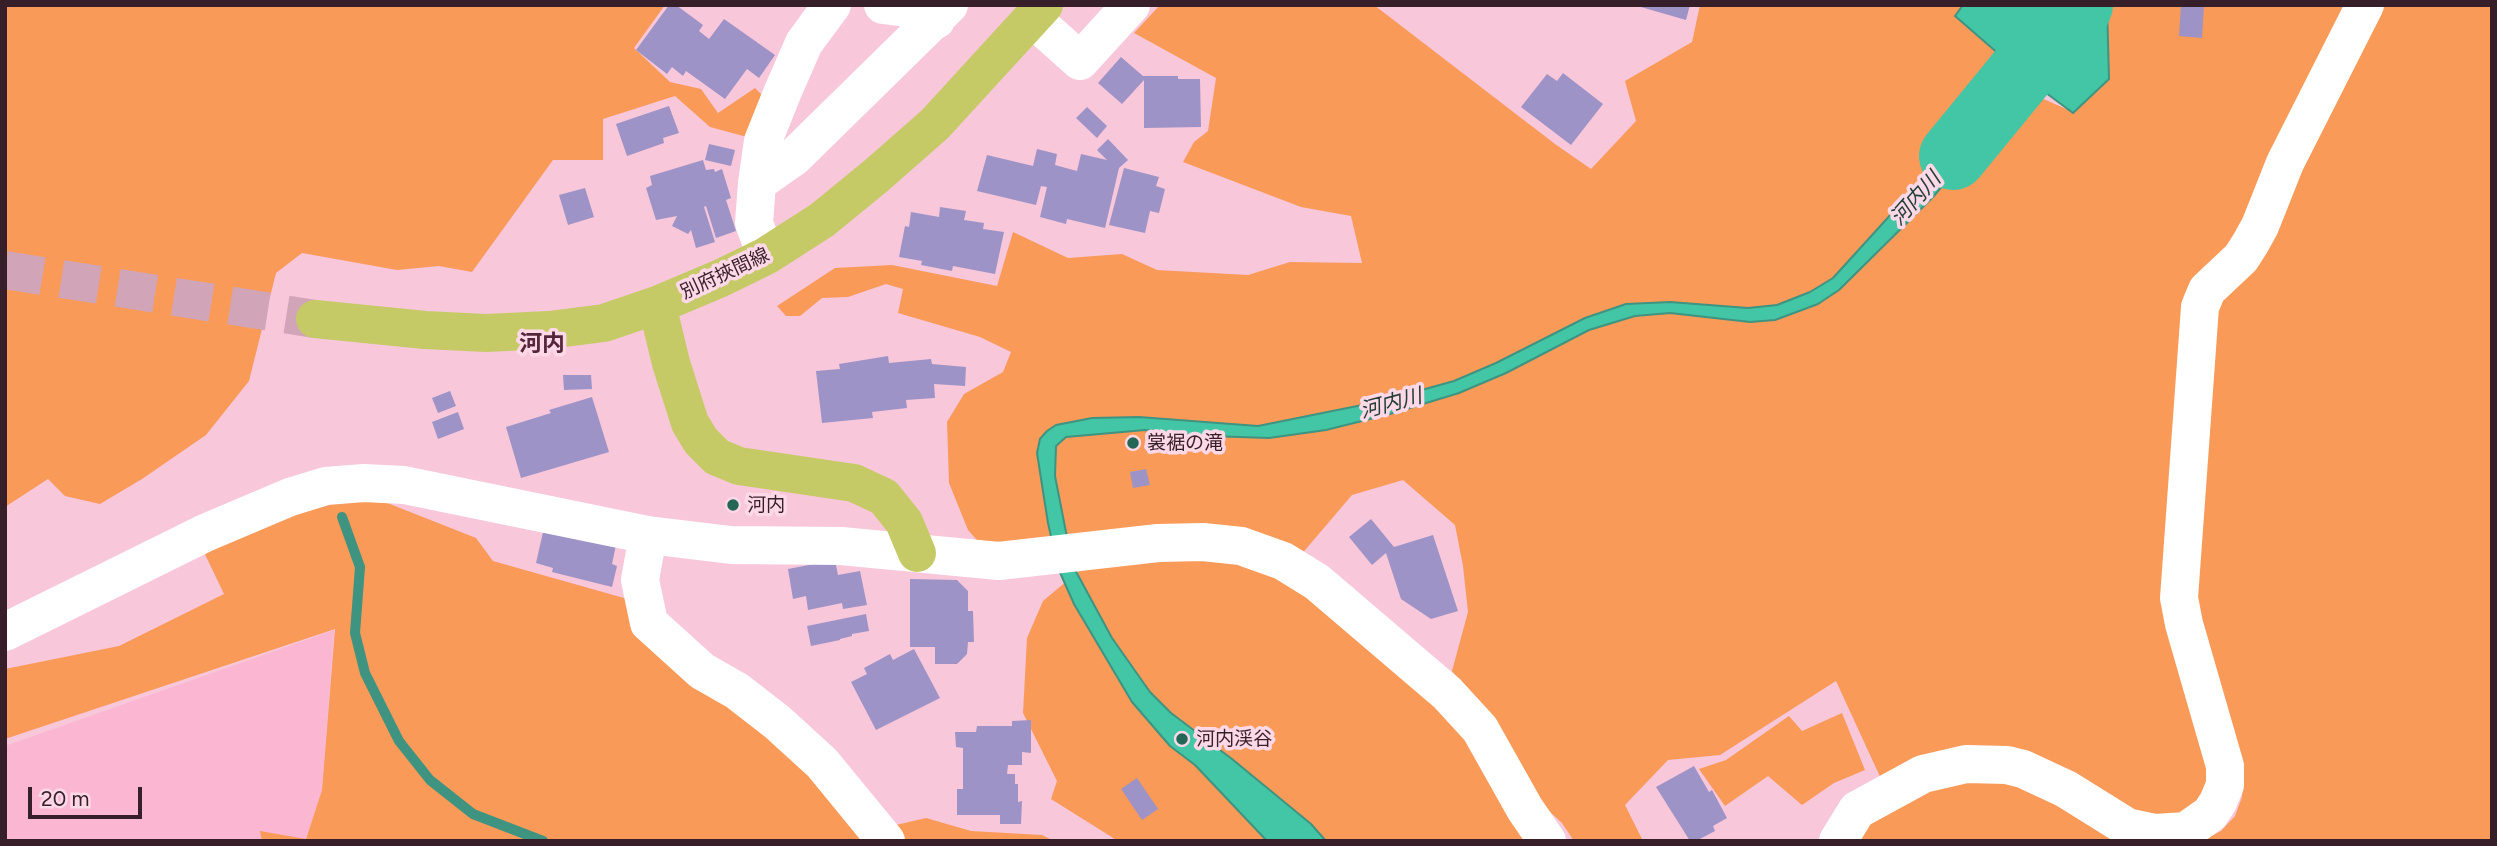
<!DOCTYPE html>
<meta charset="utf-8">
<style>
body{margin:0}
#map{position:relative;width:2497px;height:846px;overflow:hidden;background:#f8c7da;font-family:Figtree,sans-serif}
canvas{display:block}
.frame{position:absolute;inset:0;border:7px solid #361f29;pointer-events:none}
.scale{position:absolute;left:28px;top:787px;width:114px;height:32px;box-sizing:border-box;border:4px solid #361f29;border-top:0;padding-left:9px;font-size:21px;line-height:24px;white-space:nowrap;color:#361f29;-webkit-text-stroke:5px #fdd8e6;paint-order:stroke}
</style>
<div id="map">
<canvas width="2497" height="846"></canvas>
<div class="frame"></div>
<div class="scale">20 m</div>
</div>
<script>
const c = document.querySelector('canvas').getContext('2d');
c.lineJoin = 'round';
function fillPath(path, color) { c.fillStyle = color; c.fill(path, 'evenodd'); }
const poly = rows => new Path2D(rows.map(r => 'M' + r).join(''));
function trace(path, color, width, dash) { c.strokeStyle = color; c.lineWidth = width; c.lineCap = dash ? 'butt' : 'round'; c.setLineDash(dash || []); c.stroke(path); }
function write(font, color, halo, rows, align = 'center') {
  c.font = font + ' Figtree,"Noto Sans JP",sans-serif'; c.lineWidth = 7; c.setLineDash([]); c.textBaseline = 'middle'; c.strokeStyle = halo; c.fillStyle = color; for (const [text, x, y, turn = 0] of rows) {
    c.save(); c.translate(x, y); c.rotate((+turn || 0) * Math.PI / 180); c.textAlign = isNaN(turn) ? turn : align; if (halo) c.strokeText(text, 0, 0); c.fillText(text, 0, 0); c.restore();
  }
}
const built = poly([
 [334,630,322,790,305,841,5,841,5,746]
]);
const green = poly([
 [5,5,665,5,634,48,670,82,701,89,718,113,755,88,762,95,747,137,710,127,675,96,603,119,603,160,553,160,472,272,439,266,397,270,302,253,276,273,249,381,206,435,142,479,100,504,65,496,48,479,5,507],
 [1160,5,1374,5,1555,144,1591,169,1636,121,1625,81,1692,42,1700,5,1963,5,1955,16,2012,64,1921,180,1966,151,2023,90,2073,112,2084,5,2353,5,2183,372,2208,793,2186,815,2147,816,2083,784,1882,781,1836,681,1720,755,1668,760,1625,805,1643,841,1574,841,1562,823,1536,799,1498,729,1452,671,1468,612,1463,566,1455,525,1403,480,1352,495,1300,556,983,547,968,530,949,483,947,422,964,394,1003,372,1011,352,980,337,898,313,903,289,886,284,848,297,822,298,800,316,786,316,777,306,835,268,892,265,997,286,1013,232,1068,258,1122,254,1157,270,1248,275,1290,262,1362,263,1351,216,1301,207,1183,162,1194,142,1208,131,1216,78,1134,33],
 [2383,5,2492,5,2492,841,2202,841,2221,831,2235,816,2242,797,2243,778,2190,576,2213,314],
 [357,491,476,538,493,561,631,600,758,717,873,841,262,841,260,831,306,839,322,790,335,629,5,739,5,669,119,646,224,594,200,544],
 [1217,555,1274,574,1311,594,1447,711,1529,841,1326,841,1320,834,1311,841,1118,841,1051,799,1057,781,1023,713,1027,638,1043,601,1080,570],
 [1842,713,1865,770,1834,783,1802,805,1768,776,1725,806,1699,769,1726,760,1789,716,1802,731],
 [1968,778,2022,780,2124,841,1854,841,1880,809],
 [926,818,971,831,1042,835,1054,841,898,841,883,828]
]);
const water = poly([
 [1963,5,2107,5,2109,79,2073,113,2030,81,1955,16,1963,5],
 [2004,74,2023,90,1933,197,1839,290,1818,304,1775,320,1750,322,1670,313,1635,316,1589,330,1506,373,1459,393,1390,414,1326,430,1269,438,1209,436,1145,430,1066,437,1056,446,1055,476,1065,527,1073,566,1112,638,1150,692,1171,713,1232,759,1311,824,1326,841,1267,841,1195,765,1170,746,1132,702,1074,604,1058,568,1048,523,1037,453,1040,439,1047,431,1056,425,1092,418,1139,417,1258,426,1382,401,1454,381,1496,363,1585,318,1626,304,1670,302,1748,308,1777,305,1810,292,1833,278,1914,189,2004,74]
]);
const stream = poly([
 [342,517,360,567,355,633,365,673,399,741,430,780,473,814,543,841]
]);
const river = poly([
 [1953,156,2021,73,2074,16,2079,5]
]);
const building = poly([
 [669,5,676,5,703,25,699,31,709,39,724,19,775,55,759,78,747,69,725,99,686,71,683,76,672,67,667,74,636,50],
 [1634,5,1690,5,1686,20],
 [2181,5,2204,5,2202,38,2179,36],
 [1121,57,1143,76,1178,76,1178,79,1200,79,1201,127,1144,128,1144,80,1122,104,1098,83],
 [1563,73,1603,104,1571,145,1521,107,1547,74,1557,81],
 [669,106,679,133,663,138,664,143,627,156,616,124],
 [1087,107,1107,126,1097,138,1076,118],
 [1108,139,1128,160,1119,168,1105,228,1067,219,1066,224,1040,217,1047,187,1041,186,1036,205,977,191,987,155,1033,166,1037,149,1057,154,1055,165,1077,171,1081,154,1107,160,1097,150],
 [709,144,735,150,731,166,705,160],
 [703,160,706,170,714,169,715,172,722,169,731,198,726,200,736,231,716,238,706,206,704,207,715,242,696,248,691,230,688,234,672,226,677,216,656,220,646,188,652,185,650,176],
 [1124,168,1159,177,1156,186,1165,189,1159,213,1150,211,1145,233,1109,225],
 [585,188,594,217,568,225,559,195],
 [940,207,966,211,964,220,984,223,983,229,1004,232,995,274,953,266,952,271,921,265,922,261,899,257,905,226,909,227,911,212,939,217],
 [888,356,889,363,931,359,932,364,966,367,965,386,934,384,935,398,906,400,907,408,872,412,873,418,822,423,816,371,840,369,839,364],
 [563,375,591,375,592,389,564,390],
 [450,391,456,406,438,413,432,398],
 [592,397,609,452,521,478,506,427,551,413,549,410],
 [458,412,464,429,438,439,432,422],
 [1146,469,1150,485,1133,488,1130,472],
 [1371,519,1394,547,1433,535,1458,611,1431,619,1401,599,1386,553,1372,565,1349,537],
 [544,528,616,545,612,564,617,566,612,587,552,572,553,568,536,563],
 [835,560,838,575,860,571,867,605,843,609,842,603,808,610,806,596,793,599,788,569],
 [910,579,957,580,968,591,968,611,973,611,974,642,968,642,967,654,957,664,935,664,935,647,910,647],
 [866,614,869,631,852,634,852,636,840,639,840,640,811,646,807,626],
 [914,649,940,698,876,730,851,682,867,674,864,668,890,654,893,660],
 [1031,720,1031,753,1022,752,1022,765,1008,765,1007,774,1015,774,1015,784,1018,784,1018,802,1022,801,1021,824,1000,824,1000,815,957,815,957,789,963,789,963,748,956,747,955,732,976,732,977,726,1012,726,1012,721],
 [1694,766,1709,792,1712,790,1727,818,1713,826,1715,831,1696,841,1690,841,1656,787],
 [1137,778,1158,809,1142,820,1121,789]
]);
const primaryTunnel = poly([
 [5,270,315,319]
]);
const minor = poly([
 [883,5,914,9,936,20],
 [1032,18,1080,61,1131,5],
 [757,183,763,141,783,91,804,43,832,5],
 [766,256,754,223,757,183,794,157,949,5],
 [648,535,640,580,649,623,702,671,737,691,777,722,822,763,886,841],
 [5,632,205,533,290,497,326,486,364,483,404,485,648,535,731,545,841,546,999,561,1158,543,1203,542,1241,546,1283,561,1317,582,1447,693,1480,729,1525,809,1547,841],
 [1838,841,1857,810,1923,774,1966,764,2007,765,2023,769,2066,789,2127,827,2155,833,2186,831,2210,814,2218,802,2225,785,2225,766,2184,624,2179,598,2200,307,2207,290,2241,258,2250,244,2260,226,2285,163,2365,5]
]);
const primary = poly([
 [657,305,671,363,690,423,701,441,717,457,739,466,854,483,884,497,904,522,917,553],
 [315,319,425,330,486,333,549,330,604,323,657,305,721,278,766,256,822,220,877,175,935,124,1044,5]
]);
const markers = [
 [1133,443,7,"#256756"],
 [733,505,7,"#256756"],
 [1182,739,7,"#256756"]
];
const streetNames = [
 ["別府挾間線",725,274,-25]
];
const poiNames = [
 ["裳裾の滝",1147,443],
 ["河内",747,505],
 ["河内渓谷",1196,739]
];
const waterNames = [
 ["河内川",1916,199,-48],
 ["河内川",1391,404,-15]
];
const quarterNames = [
 ["河内",542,344]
];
fillPath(built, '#fbb7d2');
fillPath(green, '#f99a59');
fillPath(water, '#42c6a6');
trace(water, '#3e9480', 2);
trace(stream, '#3e9480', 10);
trace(river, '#42c6a6', 68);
fillPath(building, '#9d93c6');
trace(primaryTunnel, '#d1a5b7', 38, [38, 19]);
trace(minor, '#fff', 38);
trace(primary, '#c5ca66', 38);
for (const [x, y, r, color] of markers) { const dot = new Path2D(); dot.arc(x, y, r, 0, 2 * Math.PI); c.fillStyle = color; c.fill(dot); trace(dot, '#fdd8e6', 2.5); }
write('19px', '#361f29', '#fdd8e6', streetNames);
write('19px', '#361f29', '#fdd8e6', poiNames, 'left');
write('italic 21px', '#223e36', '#fdd8e6', waterNames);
write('bold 23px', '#55263b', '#fdd8e6', quarterNames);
</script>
